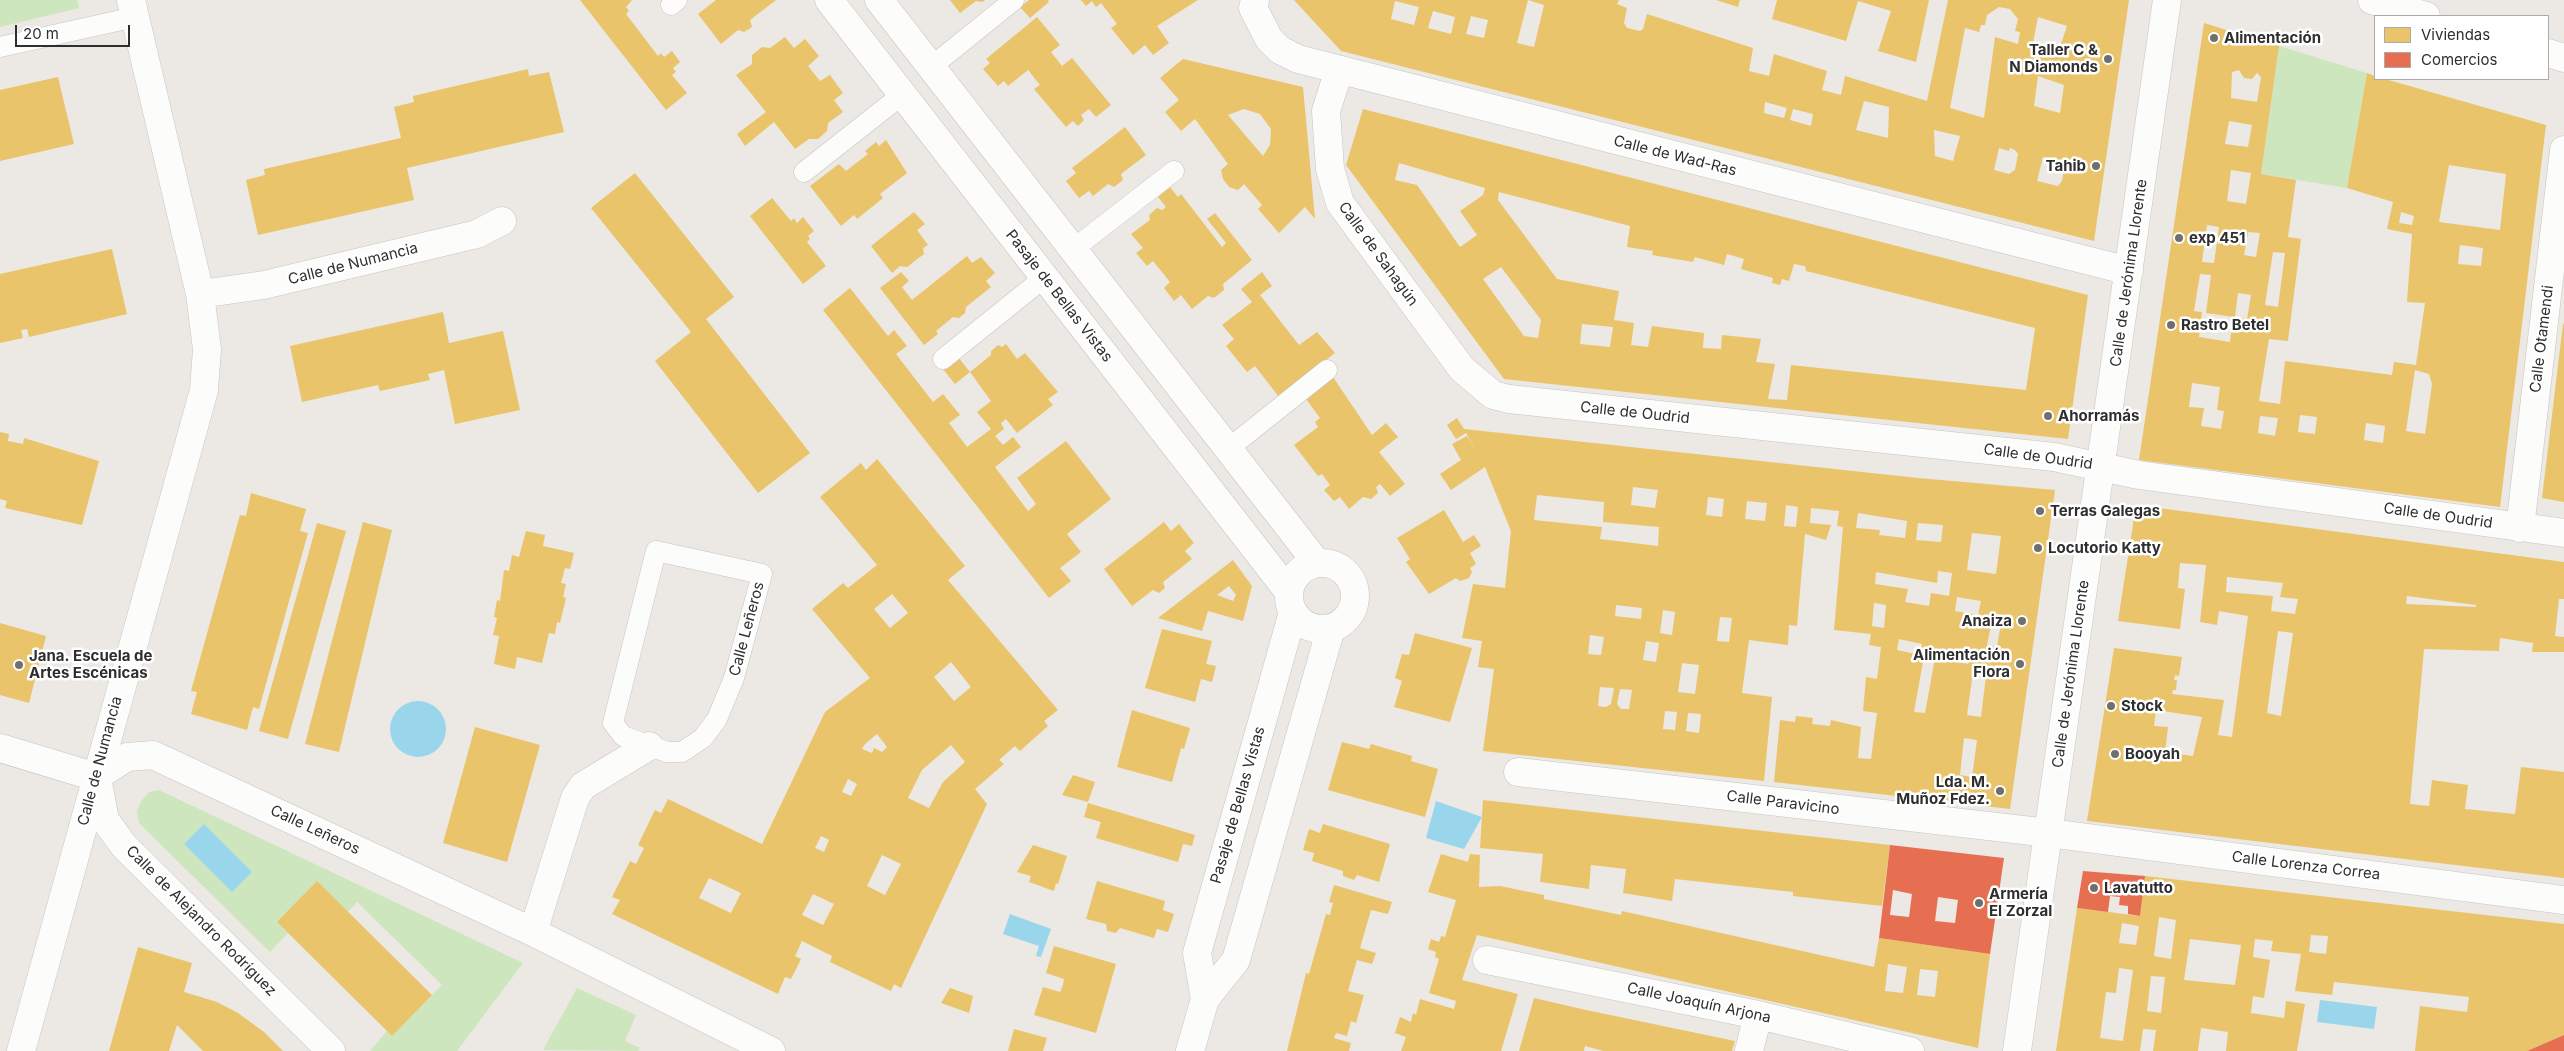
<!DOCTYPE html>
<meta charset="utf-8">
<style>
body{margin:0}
#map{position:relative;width:2564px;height:1051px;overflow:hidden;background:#ece8e4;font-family:Inter,sans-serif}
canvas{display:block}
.legend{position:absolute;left:2374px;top:15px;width:175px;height:65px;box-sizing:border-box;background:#fff;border:1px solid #ababab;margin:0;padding:6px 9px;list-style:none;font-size:15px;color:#2e2e2e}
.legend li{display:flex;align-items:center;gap:10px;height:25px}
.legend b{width:25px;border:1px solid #ababab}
.scale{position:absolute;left:15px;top:25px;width:115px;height:22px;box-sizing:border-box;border:2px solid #2e2e2e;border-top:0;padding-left:6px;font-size:15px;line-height:18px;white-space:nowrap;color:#2e2e2e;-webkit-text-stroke:4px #fff;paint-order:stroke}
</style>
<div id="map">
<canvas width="2564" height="1051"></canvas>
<ul class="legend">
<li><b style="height:14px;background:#e9c46a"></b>Viviendas</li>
<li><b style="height:14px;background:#e76f51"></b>Comercios</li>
</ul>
<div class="scale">20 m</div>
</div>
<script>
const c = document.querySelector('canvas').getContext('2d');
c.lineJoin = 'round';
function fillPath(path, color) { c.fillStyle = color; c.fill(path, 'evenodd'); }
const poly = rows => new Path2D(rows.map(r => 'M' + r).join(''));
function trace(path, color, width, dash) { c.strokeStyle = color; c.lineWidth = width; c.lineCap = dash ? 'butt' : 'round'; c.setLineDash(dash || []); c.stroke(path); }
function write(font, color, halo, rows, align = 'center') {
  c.font = font + ' Inter,sans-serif'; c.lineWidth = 5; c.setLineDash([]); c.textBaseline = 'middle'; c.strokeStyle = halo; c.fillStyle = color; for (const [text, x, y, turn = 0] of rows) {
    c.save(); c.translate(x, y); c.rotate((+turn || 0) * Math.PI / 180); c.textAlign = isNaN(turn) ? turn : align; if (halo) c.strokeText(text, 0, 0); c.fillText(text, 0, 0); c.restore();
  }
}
const green = poly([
 [0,0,77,0,79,8,0,27],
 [2279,46,2367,73,2347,188,2261,174],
 [159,790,523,963,457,1051,370,1051,387,1031,392,1035,442,985,357,902,348,912,277,922,288,933,270,952,139,823,137,811,141,801,149,792],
 [577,988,636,1015,625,1041,640,1048,638,1051,543,1050]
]);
const water = poly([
 '390 729a28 28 0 1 1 56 0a28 28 0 1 1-56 0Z',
 [1436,801,1482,817,1464,849,1426,838],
 [204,824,252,872,232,892,184,844],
 [1010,914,1051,929,1041,957,1036,956,1039,946,1003,934],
 [2320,1000,2377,1007,2374,1029,2317,1022]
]);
const homes = poly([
 [580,0,632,0,626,7,629,11,626,14,658,56,661,53,664,57,672,51,680,62,673,68,676,72,672,75,687,93,666,110],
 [716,0,776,0,750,20,752,27,744,32,738,30,721,44,698,14],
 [950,0,985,0,982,2,976,1,960,13],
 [1029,0,1048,0,1049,2,1030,18,1020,7],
 [1081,0,1198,0,1157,26,1169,43,1153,55,1145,45,1133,55,1111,28,1117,24,1101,3,1096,7,1092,1,1086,6],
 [1294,0,1528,0,1517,43,1534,47,1544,5,1528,0,1619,0,1617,4,1627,8,1624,23,1627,28,1640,31,1643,29,1647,14,1753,48,1749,71,1769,76,1774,54,1827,71,1822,90,1841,95,1845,76,1927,101,1948,0,2129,0,2094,241,1341,51],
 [1395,1,1419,7,1414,25,1391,19],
 [1999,7,2010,9,2018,19,2015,31,2020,32,2018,44,1995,37,1984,118,1950,108,1965,28,1979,32,1981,25,1985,25,1987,15],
 [1433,11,1455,17,1451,34,1428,28],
 [1471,16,1488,20,1484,38,1466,34],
 [2038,17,2067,26,2057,56,2032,48],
 [2038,76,2064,85,2060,113,2034,106],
 [1864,101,1889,107,1888,138,1856,130],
 [1765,102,1787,108,1784,118,1764,113],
 [1793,109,1813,114,1811,126,1790,120],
 [1934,130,1960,136,1953,161,1935,156],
 [1999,148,2009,151,2010,148,2015,150,2018,154,2015,170,2009,174,1994,170],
 [2043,157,2061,162,2064,169,2062,181,2058,186,2037,181],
 [1716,0,1740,0,1738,7],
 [1777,0,1929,0,1916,62,1878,51,1891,11,1858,1,1846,41,1772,19],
 [1037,17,1060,45,1051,52,1062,66,1072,58,1111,105,1096,117,1089,109,1081,115,1084,120,1078,126,1073,121,1066,127,1034,89,1040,85,1028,70,1008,86,1004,81,998,86,983,69,990,63,986,59],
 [2204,23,2279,46,2261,174,2296,180,2288,237,2301,239,2288,341,2269,339,2259,401,2280,404,2285,361,2392,375,2394,362,2416,365,2425,303,2407,302,2412,234,2387,229,2393,202,2347,188,2367,73,2375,76,2375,79,2385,79,2546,125,2500,507,2139,460],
 [2239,70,2244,78,2252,79,2257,73,2261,77,2257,102,2231,98,2232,72],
 [2229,121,2252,125,2248,147,2225,144],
 [2449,165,2506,174,2500,230,2439,222],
 [2231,170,2251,173,2246,204,2227,201],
 [2401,212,2414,216,2412,225,2399,223],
 [2207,225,2219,227,2214,263,2202,262],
 [2248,232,2260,233,2256,257,2244,255],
 [2460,245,2483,248,2481,266,2458,264],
 [2273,252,2285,253,2278,307,2265,305],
 [2200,274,2211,275,2206,313,2233,317,2230,342,2199,337,2202,312,2194,311],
 [2238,293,2251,295,2247,319,2235,317],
 [2415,370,2429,374,2432,384,2425,434,2406,431],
 [2192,383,2220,387,2217,410,2224,411,2221,429,2201,426,2204,408,2189,407],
 [2300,415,2317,417,2315,434,2298,432],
 [2260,416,2278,418,2275,436,2258,433],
 [2366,423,2385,426,2383,443,2364,440],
 [785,37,794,48,805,39,819,56,808,66,820,81,830,75,843,93,834,100,843,112,828,123,827,131,818,139,809,139,795,149,774,122,745,146,737,134,766,112,736,75,752,64,752,55,762,47,770,48],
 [1183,59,1303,87,1315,219,1305,207,1279,233,1258,209,1262,205,1244,184,1238,190,1229,187,1223,179,1221,170,1228,164,1195,119,1181,131,1165,112,1179,100,1160,78],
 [1244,109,1260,114,1271,129,1270,145,1263,156,1228,115],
 [528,69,529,76,549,72,564,132,407,168,414,200,258,235,246,180,265,175,264,169,401,138,394,107,414,102,413,96],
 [58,77,74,144,0,161,0,90],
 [1363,109,2088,295,2068,439,1504,379,1346,165],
 [1399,163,1485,188,1483,195,1460,211,1477,235,1460,247,1417,185,1395,180],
 [1499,192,1630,226,1627,247,1653,251,1652,255,1693,262,1695,257,1724,265,1727,254,1744,259,1741,269,1773,278,1772,283,1780,285,1782,279,1789,281,1794,264,1805,266,1806,271,2035,328,2026,390,1791,365,1787,400,1768,399,1775,364,1756,362,1761,339,1722,335,1721,349,1703,348,1704,333,1652,326,1648,347,1631,345,1634,323,1614,320,1619,291,1557,279,1498,200],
 [1501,267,1541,320,1538,338,1524,336,1483,279],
 [1582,324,1613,327,1610,347,1580,344],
 [1125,127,1146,155,1121,174,1123,180,1114,187,1108,184,1093,196,1089,191,1079,198,1066,181,1076,173,1072,168],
 [886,140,907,173,880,194,883,198,857,219,854,215,841,226,810,186,839,164,846,171,868,154,865,151,876,142,879,146],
 [635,173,734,297,706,319,810,453,758,493,655,361,691,332,591,208],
 [1170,187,1178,197,1181,194,1222,247,1226,243,1207,219,1215,213,1252,260,1223,284,1224,290,1214,298,1208,296,1192,309,1181,295,1174,301,1164,288,1170,282,1153,261,1147,266,1136,253,1143,248,1131,234,1150,220,1149,215,1157,208,1162,210,1166,207,1158,197],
 [772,198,791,221,794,218,797,223,803,217,814,231,808,236,810,239,807,242,826,266,803,284,750,216],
 [914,212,925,224,917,230,928,245,923,248,924,254,907,267,900,266,892,273,871,246],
 [112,249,127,314,29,337,27,329,21,330,23,338,0,343,0,274],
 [967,256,972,263,981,257,995,273,986,281,991,287,966,307,965,313,959,318,953,317,936,331,938,334,924,345,880,288,901,272,909,281,902,287,912,300],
 [1262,272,1272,286,1260,295,1299,345,1317,332,1335,353,1279,397,1255,366,1247,372,1226,346,1234,339,1222,325,1252,302,1241,289],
 [850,288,888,336,894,330,907,346,896,354,933,402,943,394,960,415,949,423,967,447,991,429,977,412,991,401,970,372,991,355,991,351,998,345,1002,347,1006,344,1017,359,1025,353,1058,392,1048,399,1053,405,1017,433,1006,419,1001,423,1004,429,995,436,1003,445,1013,437,1021,447,995,467,1028,511,1036,504,1017,478,1066,441,1111,499,1067,534,1081,552,1060,568,1071,581,1049,598,823,310],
 [443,312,449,343,503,331,520,410,455,424,444,370,428,374,430,380,380,391,378,385,302,402,290,346],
 [2563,324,2564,324,2564,502,2542,498],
 [958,357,970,372,955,384,943,369],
 [1333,377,1372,435,1386,423,1398,437,1379,452,1405,484,1390,496,1380,484,1376,487,1378,493,1371,499,1363,497,1349,509,1340,497,1334,501,1324,490,1330,485,1322,474,1318,476,1294,445,1318,427,1315,422,1320,418,1306,399],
 [1457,418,1464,429,1918,478,2055,490,2010,809,1774,782,1780,720,1795,722,1796,716,1813,718,1812,724,1830,726,1831,720,1861,727,1858,758,1871,759,1877,713,1863,711,1866,677,1877,679,1881,647,1869,645,1871,634,1834,630,1843,527,1837,526,1839,511,1811,508,1810,523,1831,525,1826,540,1805,534,1797,626,1789,625,1788,645,1749,640,1742,693,1772,697,1764,781,1483,751,1494,669,1478,667,1482,641,1462,638,1473,584,1505,588,1511,531,1485,467,1451,490,1440,474,1461,460,1452,444,1467,436,1477,453,1466,433,1456,439,1447,425],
 [1633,487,1658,490,1655,508,1631,505],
 [1537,495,1604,502,1603,522,1659,527,1658,546,1600,539,1602,527,1534,520],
 [1708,497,1724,499,1722,517,1706,515],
 [1747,501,1767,503,1765,521,1745,519],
 [1786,505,1798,507,1796,527,1784,526],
 [1858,513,1907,521,1905,538,1879,535,1880,530,1856,528],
 [1918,523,1943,525,1941,542,1916,540],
 [1972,533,2001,536,1996,574,1967,570],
 [1938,571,1952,573,1949,596,1931,593,1929,606,1905,602,1908,589,1875,584,1876,572,1937,583],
 [1957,597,1981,601,1978,615,1955,611],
 [1874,603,1886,605,1884,628,1872,626],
 [1616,605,1642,608,1641,619,1615,616],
 [1663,610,1675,612,1672,635,1660,633],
 [1720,617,1732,618,1729,642,1717,641],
 [1992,621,2001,623,1997,647,1987,645],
 [1590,635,1604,637,1601,655,1588,654],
 [1899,639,1922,644,1920,655,1897,650],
 [1646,641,1659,643,1656,662,1643,660],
 [1948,648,1971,653,1968,664,1946,660],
 [1924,656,1935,658,1925,713,1914,712],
 [1682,663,1699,665,1695,694,1678,692],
 [1974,665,1987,668,1981,717,1967,715],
 [1600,687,1614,688,1611,704,1606,707,1598,706],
 [1620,689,1632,690,1629,709,1621,709,1617,704],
 [1665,711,1677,712,1675,730,1663,729],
 [1688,713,1701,714,1699,733,1686,731],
 [1964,738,1977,740,1972,777,1960,775],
 [0,432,9,434,8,441,23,444,24,438,99,461,82,525,5,508,7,501,0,499],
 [877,459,965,566,948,580,1058,710,1044,721,1048,726,1020,751,1015,746,999,760,1004,764,975,789,987,804,901,988,894,984,891,991,830,962,832,956,802,941,795,956,801,959,791,979,785,977,778,994,612,914,620,900,612,897,630,861,636,864,644,848,638,845,655,810,661,813,668,799,762,844,825,712,870,678,812,609,843,583,848,588,877,565,820,497,861,463,866,470],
 [892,594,908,613,890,628,874,609],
 [951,662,971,687,954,701,934,677],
 [877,734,887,747,882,752,874,748,872,753,862,749,865,744],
 [951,745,965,762,943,782,929,808,908,798,922,770],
 [848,779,857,784,851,796,842,792],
 [821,836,829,840,824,852,815,848],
 [882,855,901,864,885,895,867,886],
 [709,878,741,893,731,913,699,898],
 [813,894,834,904,823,925,802,915],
 [251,493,306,509,300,531,308,533,259,709,253,707,247,730,191,714,197,692,191,691,240,515,246,516],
 [2136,505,2564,562,2564,599,2559,599,2555,636,2564,637,2564,652,2532,652,2533,643,2500,638,2499,651,2424,649,2410,804,2429,806,2432,780,2468,785,2465,809,2515,814,2521,767,2564,772,2564,878,2087,821,2114,648,2182,657,2179,676,2175,675,2174,680,2177,680,2176,690,2173,690,2172,694,2224,700,2218,735,2232,737,2248,616,2219,611,2217,625,2200,622,2206,565,2180,563,2178,588,2185,589,2180,629,2118,621],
 [2227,577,2283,583,2280,597,2298,599,2295,614,2271,611,2273,596,2226,592],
 [2407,596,2476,605,2476,607,2406,604],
 [2278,631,2293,633,2281,716,2267,713],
 [2156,710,2202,717,2193,756,2165,752,2168,727,2154,726],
 [1444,510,1463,542,1474,535,1481,546,1470,553,1476,564,1470,568,1472,572,1469,578,1460,581,1456,578,1429,594,1406,562,1410,559,1397,538],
 [363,522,392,530,339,752,305,744],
 [1164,522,1171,531,1179,524,1194,543,1185,551,1192,559,1163,582,1165,588,1159,593,1153,590,1132,606,1104,569],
 [317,523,346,531,288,739,259,731],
 [526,531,545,535,543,546,574,553,570,569,565,568,561,583,566,584,563,597,566,598,560,623,557,622,555,634,549,633,542,663,517,657,515,669,494,664,499,636,493,635,497,618,494,617,497,600,500,601,504,570,509,571,512,555,519,557],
 [1233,560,1252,586,1243,621,1208,611,1202,631,1158,618],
 [1229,586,1236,595,1233,601,1217,595],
 [0,623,46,636,29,703,0,695],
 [1162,629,1212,641,1206,664,1216,666,1212,682,1201,679,1195,702,1145,688],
 [1415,633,1472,648,1450,722,1394,707,1402,681,1395,678,1402,654,1409,655],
 [1132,710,1190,728,1184,749,1181,748,1172,782,1117,767],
 [475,727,540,745,507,862,443,843],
 [1342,742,1369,749,1371,744,1412,756,1411,761,1438,769,1425,817,1328,790],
 [1073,775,1095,782,1088,802,1062,795],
 [1483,800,1890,845,1882,906,1793,896,1793,892,1675,879,1672,901,1623,893,1626,869,1591,865,1589,889,1540,882,1543,854,1480,848],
 [1088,803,1195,835,1192,846,1183,844,1178,862,1096,838,1101,822,1084,817],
 [1323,824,1390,844,1379,882,1357,875,1354,880,1343,876,1343,871,1312,861,1314,853,1303,850,1309,829,1320,833],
 [1033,845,1067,856,1058,884,1056,883,1054,891,1029,882,1031,876,1017,872],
 [1441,854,1468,862,1470,854,1480,855,1479,887,1500,886,1544,895,1544,899,1621,915,1622,911,1874,967,1879,938,1990,954,1978,1048,1477,935,1462,980,1518,994,1501,1051,1401,1051,1406,1037,1395,1033,1400,1017,1411,1022,1413,1013,1416,1015,1420,999,1454,1009,1456,1001,1429,993,1439,959,1435,957,1436,952,1428,949,1431,939,1439,942,1441,936,1445,937,1456,900,1428,892],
 [1888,964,1907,967,1903,993,1885,991],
 [1920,969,1938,971,1935,997,1917,995],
 [2145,876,2564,924,2564,1035,2527,1051,2415,1051,2420,1006,2467,1012,2469,997,2334,982,2332,995,2295,991,2301,954,2271,951,2273,941,2255,939,2253,957,2270,960,2264,998,2253,996,2251,1013,2284,1018,2286,1001,2305,1004,2297,1051,2226,1051,2228,1032,2201,1028,2198,1051,2153,1051,2156,1030,2143,1029,2140,1051,2056,1051,2077,908,2140,916],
 [2159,917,2176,920,2171,959,2154,956],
 [2122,923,2139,926,2136,945,2119,943],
 [2311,935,2328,936,2326,954,2309,952],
 [2190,939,2241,945,2235,985,2184,980],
 [2119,968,2133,970,2123,1041,2100,1038,2106,992,2116,993],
 [2151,976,2165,977,2161,1013,2147,1011],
 [317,881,432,995,392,1036,277,922],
 [1097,881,1165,901,1163,910,1174,914,1168,932,1157,929,1154,938,1120,928,1116,933,1107,931,1106,924,1086,919],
 [1334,885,1392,902,1388,914,1371,910,1360,948,1376,953,1372,964,1357,960,1348,991,1364,995,1356,1023,1351,1021,1347,1036,1336,1033,1334,1038,1351,1043,1349,1051,1287,1051,1306,973,1309,974,1326,914,1330,915,1333,903,1329,902],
 [1054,946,1116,964,1096,1033,1034,1015,1043,987,1060,992,1063,985,1064,979,1046,973],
 [138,947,192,963,184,992,217,1002,238,1013,264,1032,283,1051,203,1051,177,1025,169,1051,109,1051],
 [950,988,973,996,969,1013,941,1003],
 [1534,998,1586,1010,1735,1041,1732,1051,1603,1051,1585,1046,1584,1051,1519,1051],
 [1014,1029,1047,1038,1043,1051,1008,1051]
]);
const shops = poly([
 [1890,845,2004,858,1990,954,1879,938],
 [1893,890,1912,894,1909,917,1890,915],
 [1938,897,1958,900,1955,923,1935,921],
 [2083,871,2145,876,2140,916,2128,914,2128,906,2119,905,2120,897,2110,896,2108,912,2077,908],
 [2564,1035,2564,1051,2527,1051]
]);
const lane = poly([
 [671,5,677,0],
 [0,47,135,17],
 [931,67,1014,0],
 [804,172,903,94],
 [1072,250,1174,171],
 [943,359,1045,277],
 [1228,449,1327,370],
 [656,551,762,574,734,678,717,719,703,738,682,752,667,752,623,736,613,723,656,551]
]);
const street = poly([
 [829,0,1289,592],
 [879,0,1317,563],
 [1255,0,1253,8,1269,39,1280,50,1298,59,2129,271],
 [2372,0,2426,16],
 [2548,53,2564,58],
 [1339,70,1326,111,1330,169,1340,203,1462,369,1493,395,1509,399,2054,457,2139,475,2564,533],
 [200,294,264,285,477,234,502,221],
 [2520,528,2564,150],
 '1289 596a33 33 0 1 1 66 0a33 33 0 1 1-66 0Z',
 [0,748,96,777],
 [1518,772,2049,833,2564,900],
 [96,777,127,757,153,755,533,932,771,1051],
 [98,783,105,820,124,846,331,1051],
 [533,932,575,798,583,786,649,746],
 [1487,960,1758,1015,1910,1051],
 [1205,999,1197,953,1293,612],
 [21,1051,204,390,207,349,200,294,131,0],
 [1190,1051,1205,999,1236,960,1331,628],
 [1749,1051,1758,1015],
 [2017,1051,2167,0]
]);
const markers = [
 [2214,38,5,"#706f6e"],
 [2108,59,5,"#706f6e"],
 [2096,166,5,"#706f6e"],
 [2179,238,5,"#706f6e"],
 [2171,325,5,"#706f6e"],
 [2048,416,5,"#706f6e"],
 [2040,511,5,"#706f6e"],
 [2038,548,5,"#706f6e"],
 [2022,621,5,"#706f6e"],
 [2020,664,5,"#706f6e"],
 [19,665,5,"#706f6e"],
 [2111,706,5,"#706f6e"],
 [2115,754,5,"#706f6e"],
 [2000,791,5,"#706f6e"],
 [2094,888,5,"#706f6e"],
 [1979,903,5,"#706f6e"]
];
const poiNames = [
 ["Alimentación",2224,38],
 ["Taller C &",2098,50,"right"],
 ["N Diamonds",2098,67,"right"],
 ["Tahib",2086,166,"right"],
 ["exp 451",2189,238],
 ["Rastro Betel",2181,325],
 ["Ahorramás",2058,416],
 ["Terras Galegas",2050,511],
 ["Locutorio Katty",2048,548],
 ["Anaiza",2012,621,"right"],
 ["Alimentación",2010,655,"right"],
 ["Flora",2010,672,"right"],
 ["Jana. Escuela de",29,656],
 ["Artes Escénicas",29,673],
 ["Stock",2121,706],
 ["Booyah",2125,754],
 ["Lda. M.",1990,782,"right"],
 ["Muñoz Fdez.",1990,799,"right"],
 ["Lavatutto",2104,888],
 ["Armería",1989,894],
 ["El Zorzal",1989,911]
];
const streetNames = [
 ["Calle de Wad-Ras",1675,156,14],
 ["Calle de Sahagún",1378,254,54],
 ["Calle de Numancia",353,264,-14],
 ["Calle de Jerónima Llorente",2129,273,-82],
 ["Pasaje de Bellas Vistas",1059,296,52],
 ["Calle Otamendi",2542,339,-83],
 ["Calle de Oudrid",1635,413,6],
 ["Calle de Oudrid",2038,457,8],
 ["Calle de Oudrid",2438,516,8],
 ["Calle Leñeros",747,629,-75],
 ["Calle de Jerónima Llorente",2071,674,-82],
 ["Calle de Numancia",100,761,-75],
 ["Calle Paravicino",1783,803,7],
 ["Pasaje de Bellas Vistas",1238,805,-74],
 ["Calle Leñeros",315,830,25],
 ["Calle Lorenza Correa",2306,866,7],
 ["Calle de Alejandro Rodríguez",201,921,45],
 ["Calle Joaquín Arjona",1699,1003,12]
];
fillPath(green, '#cee6be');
fillPath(water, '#99d6ec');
fillPath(homes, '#e9c46a');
fillPath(shops, '#e76f51');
trace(lane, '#c5c4c5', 21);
trace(street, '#c5c4c5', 29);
trace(lane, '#fcfcfb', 20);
trace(street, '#fcfcfb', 28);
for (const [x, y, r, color] of markers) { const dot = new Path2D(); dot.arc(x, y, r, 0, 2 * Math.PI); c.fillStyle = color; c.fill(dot); trace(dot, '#fff', 2); }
write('bold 15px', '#2e2e2e', '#fff', poiNames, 'left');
write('15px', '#2e2e2e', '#fff', streetNames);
</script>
